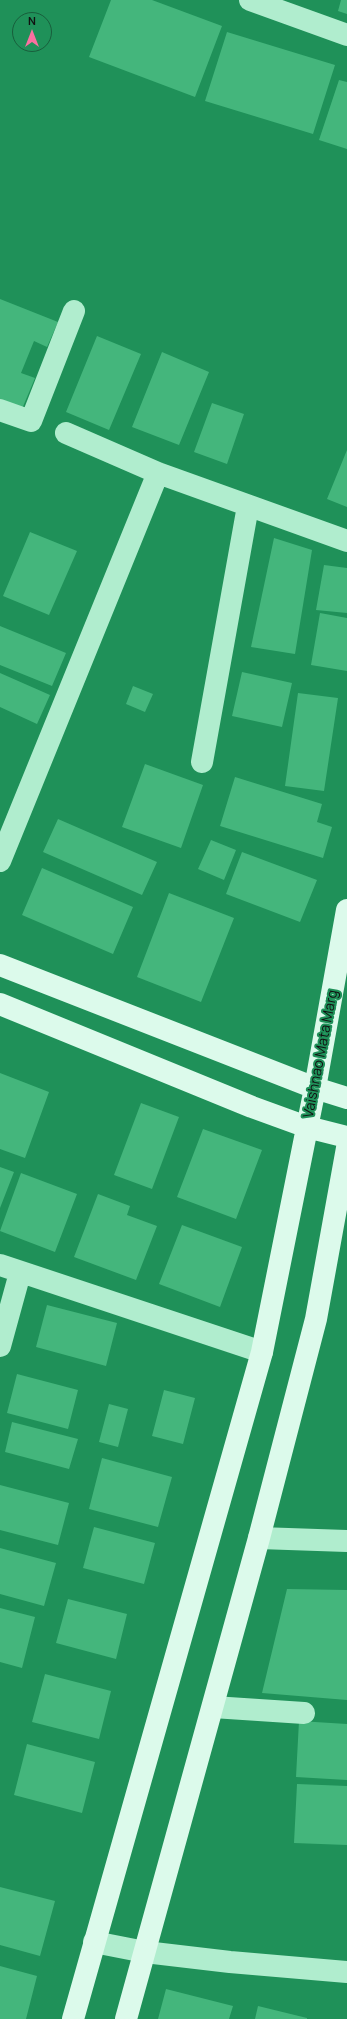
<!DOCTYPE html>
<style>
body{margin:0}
#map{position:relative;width:347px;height:2019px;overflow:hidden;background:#1f9159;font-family:Manrope,sans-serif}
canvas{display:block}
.north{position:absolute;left:12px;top:12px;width:40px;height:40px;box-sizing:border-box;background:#1f9159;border:1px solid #195e3c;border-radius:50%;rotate:0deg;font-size:11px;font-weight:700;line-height:16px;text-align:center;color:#111}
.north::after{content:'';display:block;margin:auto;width:14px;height:18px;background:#fb70a0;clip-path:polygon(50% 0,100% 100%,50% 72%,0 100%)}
</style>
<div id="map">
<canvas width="347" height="2019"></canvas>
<div class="north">N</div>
</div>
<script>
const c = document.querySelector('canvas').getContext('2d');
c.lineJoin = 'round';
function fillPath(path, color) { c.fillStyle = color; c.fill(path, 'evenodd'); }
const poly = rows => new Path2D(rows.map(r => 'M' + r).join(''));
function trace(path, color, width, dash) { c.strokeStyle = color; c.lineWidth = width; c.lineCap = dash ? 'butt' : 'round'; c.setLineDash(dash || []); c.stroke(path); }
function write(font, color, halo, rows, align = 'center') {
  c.font = font + ' Manrope,sans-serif'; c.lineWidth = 4; c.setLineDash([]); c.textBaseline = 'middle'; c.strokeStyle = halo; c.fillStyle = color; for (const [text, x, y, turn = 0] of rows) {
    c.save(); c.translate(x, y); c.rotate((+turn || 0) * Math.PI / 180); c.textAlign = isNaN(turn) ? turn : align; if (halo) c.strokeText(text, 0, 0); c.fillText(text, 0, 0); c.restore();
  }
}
const building = poly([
 [111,0,152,0,222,26,195,97,89,57],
 [341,0,347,0,347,14,338,11],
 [227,32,335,65,313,134,205,101],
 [339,80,347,82,347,149,319,140],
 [0,299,58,322,47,347,34,341,21,373,35,378,22,409,0,400],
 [97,336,141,354,109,430,66,412],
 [162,352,209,372,179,445,132,427],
 [212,403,244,414,227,464,194,452],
 [347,450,347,507,327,499],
 [30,532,77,551,49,615,3,596],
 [274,538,312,550,295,654,251,647],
 [324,565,347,568,347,613,316,610],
 [320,613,347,618,347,671,311,665],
 [0,626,66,653,52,686,0,665],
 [242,672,292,683,282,727,232,716],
 [0,673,50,695,37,724,0,707],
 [133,686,153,694,145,712,126,704],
 [298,693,338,698,324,791,285,786],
 [145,764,203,785,181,848,122,827],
 [235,777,322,804,317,822,332,827,323,858,220,826],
 [58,819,157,862,142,895,43,852],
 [211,840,236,850,224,880,198,869],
 [242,852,317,880,300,922,226,894],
 [42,868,133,907,113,954,22,915],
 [169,893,234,918,201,1002,137,977],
 [0,1073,49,1092,25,1158,0,1149],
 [141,1103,179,1117,152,1189,114,1175],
 [203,1129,262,1150,236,1219,177,1197],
 [0,1167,14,1172,0,1208],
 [21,1173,77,1194,55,1252,0,1231],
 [98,1194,130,1206,127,1215,157,1226,136,1280,74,1257],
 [182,1225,242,1247,220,1307,159,1284],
 [47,1305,117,1323,106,1366,36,1347],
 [17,1374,78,1390,68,1429,7,1413],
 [164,1390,195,1398,183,1444,152,1436],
 [109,1404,128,1409,118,1447,99,1442],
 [12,1422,78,1439,69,1469,5,1452],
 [102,1458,172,1477,158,1527,89,1509],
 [0,1485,69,1503,58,1545,0,1530],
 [94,1527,155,1543,144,1584,83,1568],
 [0,1548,56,1563,44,1606,0,1594],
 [287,1589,347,1590,347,1700,262,1693],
 [68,1599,127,1614,116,1659,56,1643],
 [0,1608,35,1617,22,1668,0,1662],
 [45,1674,111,1691,99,1739,32,1722],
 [299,1721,347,1724,347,1780,296,1777],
 [27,1744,95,1762,82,1813,14,1795],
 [297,1784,347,1786,347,1845,294,1843],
 [0,1887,55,1901,40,1956,0,1945],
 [0,1966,37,1976,26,2019,0,2019],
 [166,1989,233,2006,229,2019,158,2019],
 [258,2006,307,2018,307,2019,255,2019]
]);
const street = poly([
 [250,0,347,35],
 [0,410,31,421,74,311],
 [66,433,158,473,347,541],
 [202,762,248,506],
 [0,861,158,473],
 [0,1265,262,1352],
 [0,1346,20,1273],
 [259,1538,347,1541],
 [213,1707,304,1713],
 [94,1942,145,1952,230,1962,347,1972]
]);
const secondary = poly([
 [0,965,315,1088,347,1098],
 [0,1004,252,1107,307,1127,347,1137],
 [73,2019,262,1352,315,1088,347,910],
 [126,2019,259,1538,316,1319,347,1148]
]);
const streetNames = [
 ["Vaishnao Mata Marg",321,1054,-79]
];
fillPath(building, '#44b67c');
trace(street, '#b0edce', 22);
trace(secondary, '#dcfaeb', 22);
write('14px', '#111', '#1f9159', streetNames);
</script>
